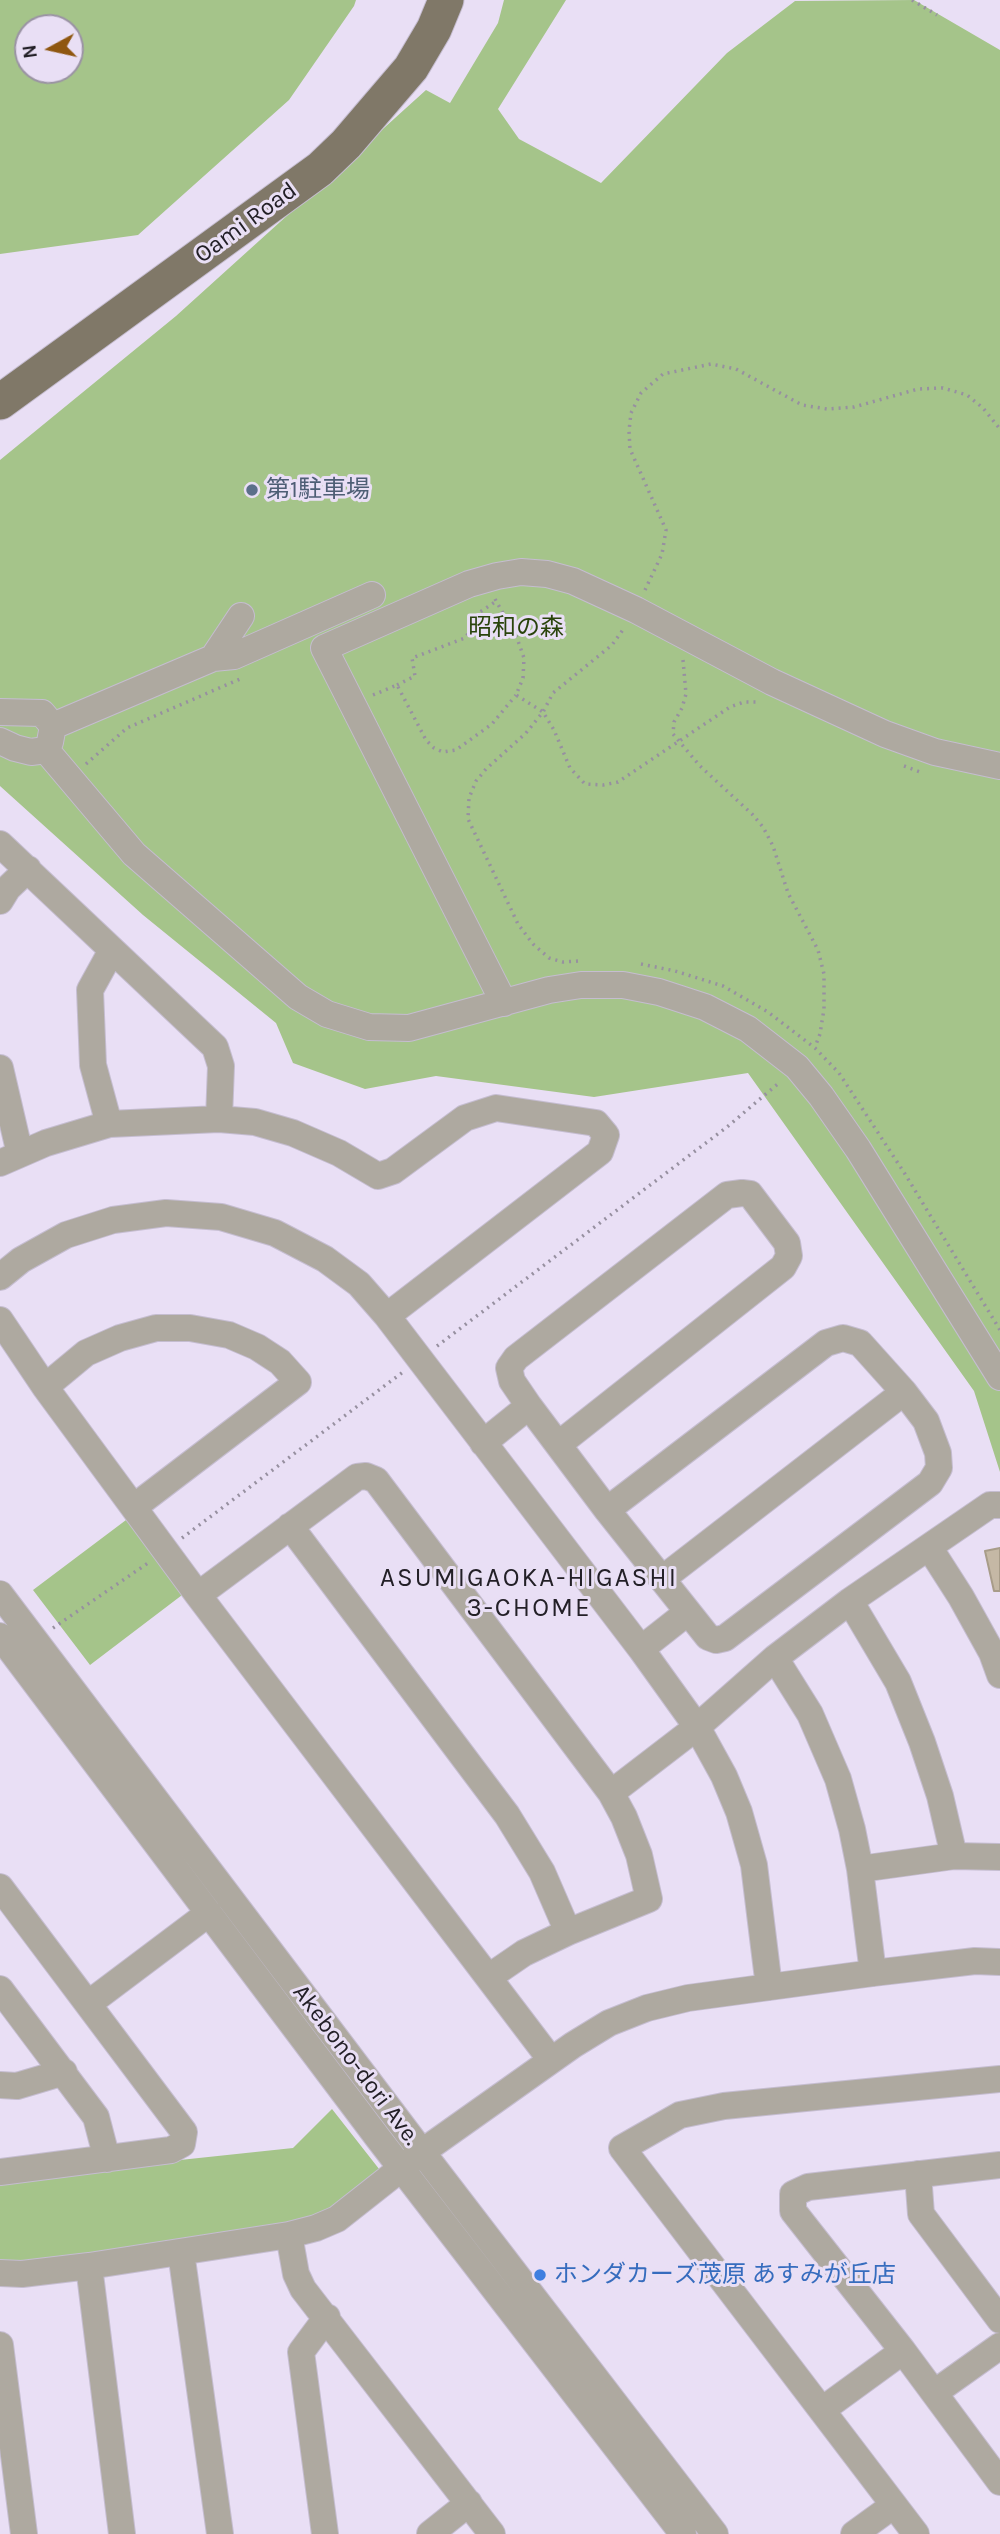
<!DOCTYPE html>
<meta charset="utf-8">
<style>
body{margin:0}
#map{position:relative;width:1000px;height:2534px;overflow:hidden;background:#e9dff5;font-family:Karla,sans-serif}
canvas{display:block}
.north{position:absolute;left:14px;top:14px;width:70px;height:70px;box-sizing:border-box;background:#e9dff5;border:2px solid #9a93a3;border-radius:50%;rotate:262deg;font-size:19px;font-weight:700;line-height:28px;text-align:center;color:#232027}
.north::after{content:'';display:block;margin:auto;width:24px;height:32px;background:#8f5710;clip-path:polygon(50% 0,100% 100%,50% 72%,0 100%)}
</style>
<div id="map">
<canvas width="1000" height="2534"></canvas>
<div class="north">N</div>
</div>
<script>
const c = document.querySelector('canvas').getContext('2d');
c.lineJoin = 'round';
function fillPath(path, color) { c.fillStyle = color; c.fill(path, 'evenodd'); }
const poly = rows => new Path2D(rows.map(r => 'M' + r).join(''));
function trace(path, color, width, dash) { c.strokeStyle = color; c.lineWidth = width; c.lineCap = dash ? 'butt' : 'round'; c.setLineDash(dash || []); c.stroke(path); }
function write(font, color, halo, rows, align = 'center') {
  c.font = font + ' Karla,"Noto Sans JP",sans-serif'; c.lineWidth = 6; c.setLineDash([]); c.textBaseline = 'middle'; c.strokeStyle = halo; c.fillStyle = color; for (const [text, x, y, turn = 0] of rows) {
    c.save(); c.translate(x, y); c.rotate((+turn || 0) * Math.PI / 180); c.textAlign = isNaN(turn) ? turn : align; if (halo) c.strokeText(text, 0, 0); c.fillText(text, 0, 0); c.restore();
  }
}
const green = poly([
 [0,0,356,0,354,6,289,100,138,235,0,254],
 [28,28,70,28,70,70,28,70],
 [504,0,566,0,498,109,519,139,601,183,727,53,795,1,914,0,1000,50,1000,1472,974,1391,748,1073,594,1097,436,1076,365,1089,293,1063,276,1023,143,915,0,786,0,460,176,316,426,90,450,103,498,23],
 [134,1514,190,1589,90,1665,33,1590],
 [332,2109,383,2174,316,2221,42,2262,0,2262,0,2176,20,2177,293,2148]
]);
const building = poly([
 [1000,1548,1000,1591,994,1591,985,1551,1000,1548]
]);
const path = poly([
 [912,0,937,15],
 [645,590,662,554,666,530,630,449,629,431,631,413,641,393,663,374,711,364,736,369,802,405,827,409,854,407,918,389,943,388,967,395,983,408,1000,429],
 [495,599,517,638,524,658,523,678,516,695,543,712,554,730,570,768,585,784,603,785,618,782,730,707,744,702,760,702],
 [683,660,686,694,682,708,674,722,673,734,700,766,752,814,763,827,773,846,788,893,818,950,824,974,824,1009,820,1034,815,1047],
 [397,685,415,676,412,658,465,638,476,623,480,612,495,602],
 [373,695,397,685,426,740,434,748,443,752,456,750,492,724,516,695],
 [86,764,127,728,240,679],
 [904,766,920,772],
 [578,961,563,962,549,958,533,944,518,924,468,819,469,798,476,781,486,769,526,733,543,712,553,693,612,645,625,627],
 [641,964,675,971,723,986,768,1012,815,1048,839,1073,905,1174,1000,1330],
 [437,1346,727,1127,780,1082],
 [182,1538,403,1372],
 [53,1628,148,1563]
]);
const minor = poly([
 [213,658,241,616],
 [0,712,42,713,53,726,50,742],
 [53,726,213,658,234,656,372,595],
 [0,741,15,748,31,752,46,750],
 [46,750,134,854,298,997,327,1014,369,1027,409,1028,549,990,581,985,623,985,659,992,705,1007,748,1029,797,1067,821,1096,858,1149,1000,1377],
 [0,844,215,1047,221,1066,219,1119],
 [0,901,8,888,28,869],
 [504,1003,324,648,469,584,497,576,521,572,547,574,573,581,636,610,772,682,885,734,935,752,1000,766],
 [0,1068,20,1154],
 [109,1124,93,1065,90,990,112,950],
 [0,1163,46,1143,109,1124,219,1119,255,1122,293,1133,339,1153,378,1176,393,1171,465,1118,496,1108,596,1123,606,1135,600,1152,387,1316],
 [0,1277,21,1260,66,1235,113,1220,166,1213,221,1217,275,1233,325,1259,359,1284,387,1316,641,1649,697,1727,724,1776,739,1812,754,1865,769,1987],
 [0,1320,45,1387,198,1595,551,2060],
 [45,1387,86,1353,120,1338,156,1328,190,1328,229,1335,257,1347,280,1362,298,1382,134,1507],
 [483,1443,529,1406],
 [559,1444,783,1267,789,1256,787,1243,750,1194,742,1193,727,1195,516,1358,509,1368,512,1381,529,1406,607,1510,708,1637,716,1640,725,1638,930,1483,939,1468,938,1453,926,1421,904,1392,860,1343,843,1338,826,1343,607,1510],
 [290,1526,507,1815,542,1872,568,1932],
 [929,1547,961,1597,992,1653,1000,1675],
 [662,1579,904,1392],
 [0,1594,422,2152,715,2534],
 [198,1595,357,1477,366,1476,376,1480,611,1793,624,1817,639,1855,649,1899,568,1932,524,1953,489,1977],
 [850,1601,898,1682,922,1742,940,1796,954,1856],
 [0,1636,378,2138,683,2534],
 [641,1649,688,1612],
 [775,1658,810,1714,838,1779,852,1829,860,1869,954,1856,1000,1857],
 [611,1793,697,1727,775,1658,850,1601,990,1505,1000,1505],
 [860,1869,873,1973],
 [0,1887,184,2132,182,2144,171,2150,0,2172],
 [0,1989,96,2117,107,2159],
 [88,2004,209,1913],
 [0,2085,17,2086,64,2072],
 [1000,2165,808,2187,793,2194,793,2211,903,2351,1000,2482],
 [918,2174,921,2214,1000,2320],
 [289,2235,296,2274,303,2289,492,2534],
 [181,2252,220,2534],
 [89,2266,122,2534],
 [0,2273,22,2274,89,2266,289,2235,316,2228,337,2219,422,2152,573,2045,609,2023,647,2008,688,1998,873,1973,975,1961,1000,1962],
 [0,2345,24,2534],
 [934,2393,1000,2346],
 [822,2410,903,2351],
 [325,2534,301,2352,327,2317],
 [430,2534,469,2503],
 [854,2534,894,2505],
 [916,2534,622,2148,680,2115,724,2106,1000,2079]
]);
const major = poly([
 [0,402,320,169,346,144,411,68,434,29,446,0]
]);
const markers = [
 [252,490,7,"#5c6f8a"],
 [540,2275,7,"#3f7fe0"]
];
const streetNames = [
 ["Oami Road",246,223,-36],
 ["Akebono-dori Ave.",356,2065,53]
];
const serviceNames = [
 ["第1駐車場",266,490]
];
const parkNames = [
 ["昭和の森",516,628]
];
const shopNames = [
 ["ホンダカーズ茂原 あすみが丘店",554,2275]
];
const neighbourhoodNames = [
 ["ASUMIGAOKA-HIGASHI",529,1579],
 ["3-CHOME",529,1609]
];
fillPath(green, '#a5c48a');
fillPath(building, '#c5b8a5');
trace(building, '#a89c89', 2);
trace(minor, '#c5bdd0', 28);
trace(major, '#c5bdd0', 37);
trace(path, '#9790a0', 3.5, [2, 5]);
trace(minor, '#aea9a0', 26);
trace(major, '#807868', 35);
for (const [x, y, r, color] of markers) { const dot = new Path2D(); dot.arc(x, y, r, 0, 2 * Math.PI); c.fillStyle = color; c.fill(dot); trace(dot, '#e9dff5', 2.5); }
write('24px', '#232027', '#e9dff5', streetNames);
write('24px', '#4e5e75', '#e9dff5', serviceNames, 'left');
write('24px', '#2a440c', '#e9dff5', parkNames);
write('24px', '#366cbe', '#e9dff5', shopNames, 'left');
c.letterSpacing = '2px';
write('26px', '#232027', '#e9dff5', neighbourhoodNames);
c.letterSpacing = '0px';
</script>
